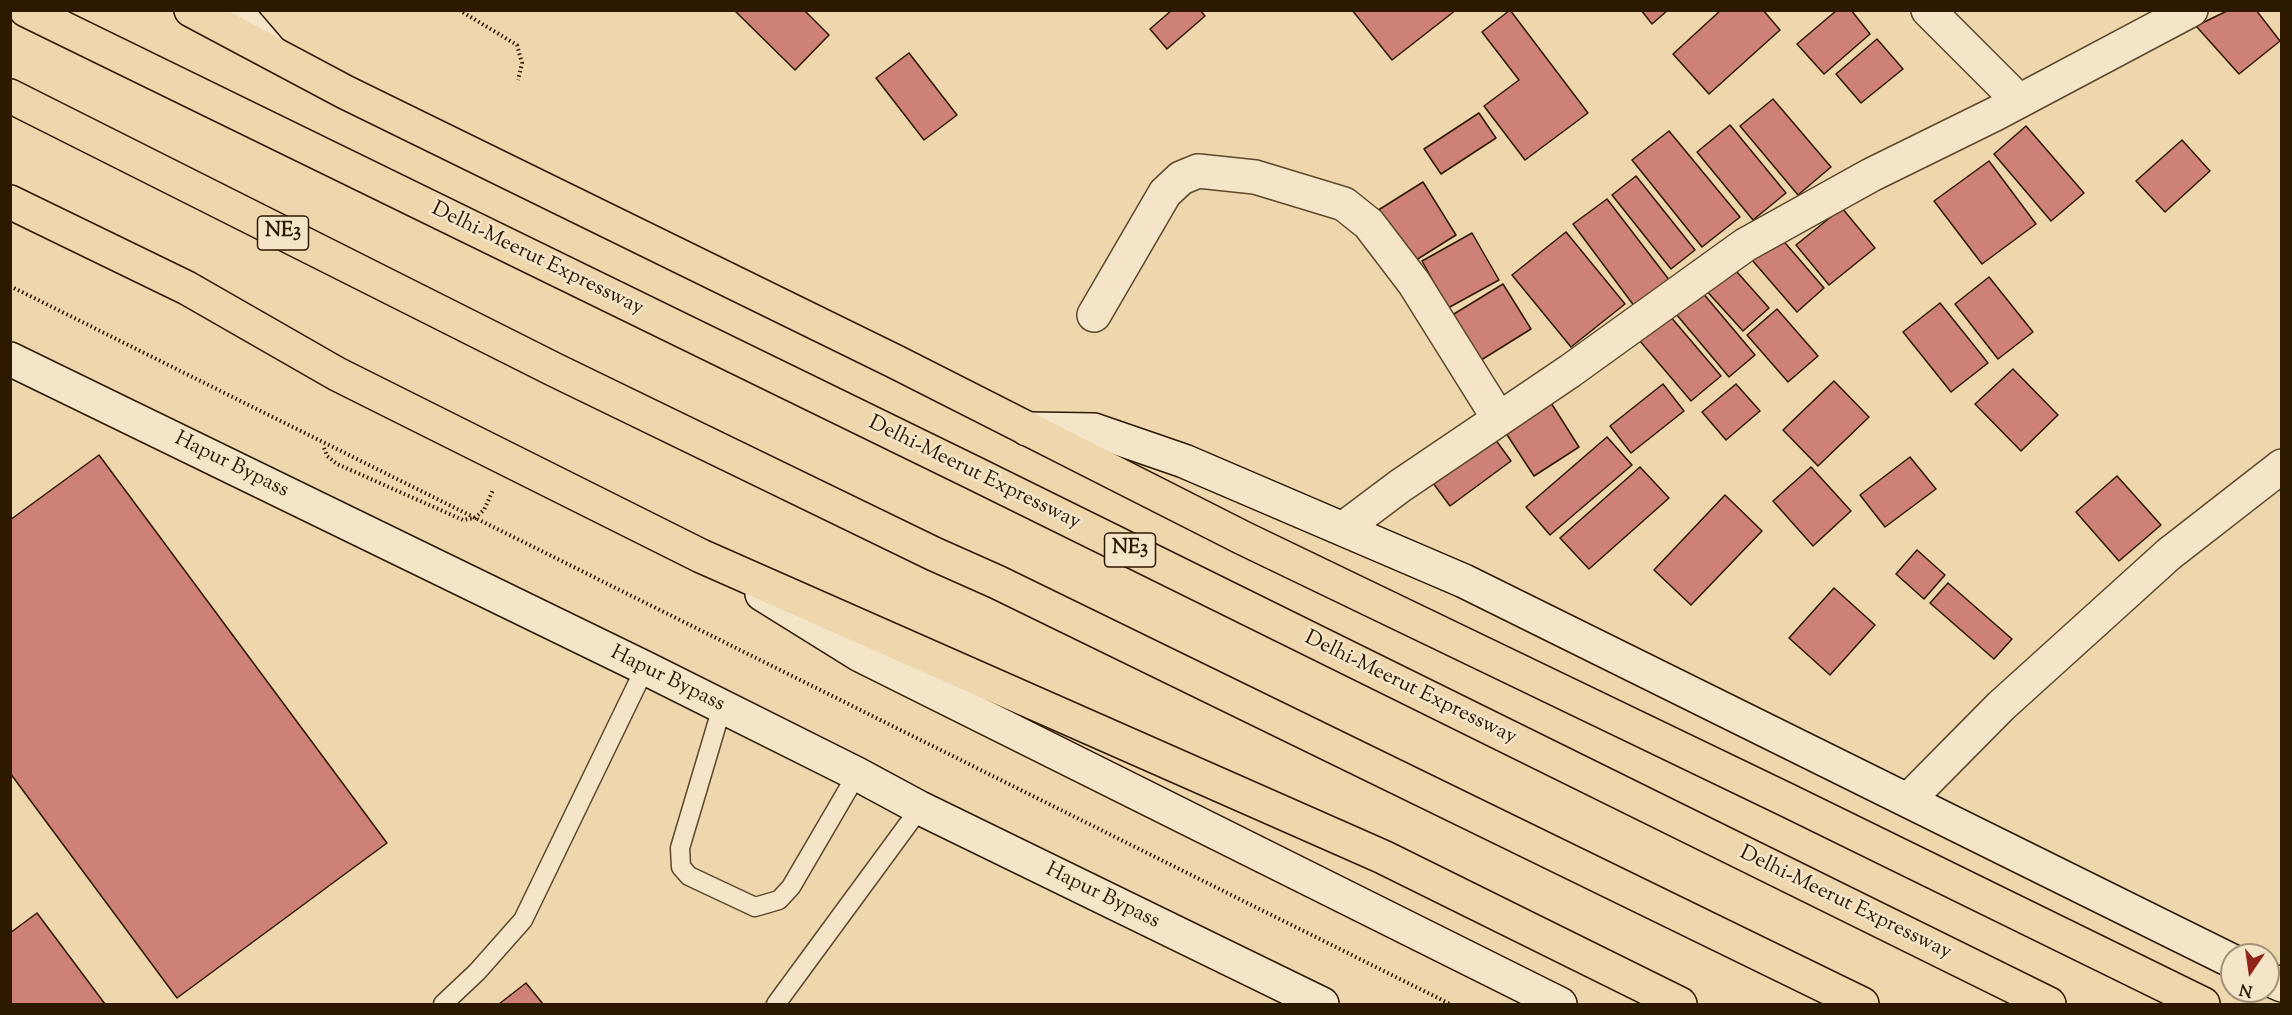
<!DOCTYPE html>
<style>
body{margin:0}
#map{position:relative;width:2292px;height:1015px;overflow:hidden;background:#eed7ac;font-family:"Sorts Mill Goudy",serif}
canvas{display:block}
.frame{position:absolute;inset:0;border:12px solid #2d1800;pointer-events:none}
.north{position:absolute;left:2220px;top:943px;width:60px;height:60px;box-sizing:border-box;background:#f4e5c9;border:2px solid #a49379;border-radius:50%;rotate:193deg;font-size:16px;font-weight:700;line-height:24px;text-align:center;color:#2d1800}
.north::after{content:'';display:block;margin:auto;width:21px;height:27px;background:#8f2418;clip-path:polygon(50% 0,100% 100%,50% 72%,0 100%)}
</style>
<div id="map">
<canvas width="2292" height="1015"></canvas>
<div class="frame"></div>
<div class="north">N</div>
</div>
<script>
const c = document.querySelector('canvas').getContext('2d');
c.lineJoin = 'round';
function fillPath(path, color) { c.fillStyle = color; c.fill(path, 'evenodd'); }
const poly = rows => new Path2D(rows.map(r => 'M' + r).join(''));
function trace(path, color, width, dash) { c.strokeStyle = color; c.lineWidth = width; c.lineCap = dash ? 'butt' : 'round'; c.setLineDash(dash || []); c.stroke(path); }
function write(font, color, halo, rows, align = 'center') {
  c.font = font + ' "Sorts Mill Goudy",serif'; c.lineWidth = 5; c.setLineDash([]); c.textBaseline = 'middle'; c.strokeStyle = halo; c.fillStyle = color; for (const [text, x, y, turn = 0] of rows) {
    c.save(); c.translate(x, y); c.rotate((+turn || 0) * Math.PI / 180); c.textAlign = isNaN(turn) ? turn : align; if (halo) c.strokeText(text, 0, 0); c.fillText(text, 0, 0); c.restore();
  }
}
const building = poly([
 [734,10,804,10,829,35,795,70,734,10],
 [1172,10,1200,10,1205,16,1167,49,1150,29,1172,10],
 [1352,10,1456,10,1392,60,1352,10],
 [1510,10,1588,113,1525,160,1484,106,1519,80,1482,32,1510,10],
 [1641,10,1668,10,1652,24,1641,10],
 [1721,10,1763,10,1780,30,1709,94,1673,54,1721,10],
 [1837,10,1851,10,1870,34,1824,74,1797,44,1837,10],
 [2229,10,2256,10,2280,41,2239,74,2196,26,2229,10],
 [1877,39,1903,69,1861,103,1836,74,1877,39],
 [909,53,957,115,924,140,876,78,909,53],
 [1773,99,1831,167,1798,195,1740,126,1773,99],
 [1479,113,1496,138,1441,174,1424,149,1479,113],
 [1730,125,1786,193,1753,220,1697,152,1730,125],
 [2026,126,2084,193,2051,221,1994,154,2026,126],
 [1669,131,1740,217,1702,247,1632,160,1669,131],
 [2182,140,2210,171,2165,212,2136,181,2182,140],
 [1989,161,2036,224,1982,264,1934,201,1989,161],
 [1636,176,1695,250,1671,269,1612,195,1636,176],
 [1423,182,1456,235,1405,267,1372,214,1423,182],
 [1607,199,1670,281,1635,307,1573,224,1607,199],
 [1842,208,1875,248,1829,285,1796,245,1842,208],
 [1566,232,1625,304,1571,347,1512,275,1566,232],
 [1472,233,1499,280,1448,308,1422,261,1472,233],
 [1780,237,1824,288,1797,312,1752,260,1780,237],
 [1729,263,1769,308,1743,331,1703,287,1729,263],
 [1989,277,2033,332,1998,359,1955,304,1989,277],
 [1503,284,1531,329,1478,362,1449,317,1503,284],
 [1697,286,1755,355,1729,377,1671,308,1697,286],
 [1940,303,1988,363,1951,392,1903,332,1940,303],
 [1664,309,1721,376,1691,401,1634,334,1664,309],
 [1777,309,1818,356,1788,382,1747,335,1777,309],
 [2013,369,2058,415,2021,451,1975,404,2013,369],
 [1834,381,1869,417,1818,466,1783,430,1834,381],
 [1663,384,1684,411,1631,453,1610,426,1663,384],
 [1736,384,1760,411,1726,440,1702,412,1736,384],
 [1546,395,1579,447,1534,476,1500,424,1546,395],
 [1607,437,1632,465,1550,535,1526,507,1607,437],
 [1495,439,1511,461,1450,506,1433,483,1495,439],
 [99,455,387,843,177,998,10,773,10,520,99,455],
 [1910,457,1936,489,1885,527,1860,495,1910,457],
 [1640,467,1669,498,1589,569,1560,538,1640,467],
 [1811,467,1851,511,1813,546,1773,501,1811,467],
 [2117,476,2161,525,2119,561,2076,512,2117,476],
 [1725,495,1762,531,1691,605,1654,570,1725,495],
 [1917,550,1945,575,1924,599,1896,574,1917,550],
 [1948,583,2012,639,1994,659,1930,603,1948,583],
 [1834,588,1875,625,1830,675,1789,638,1834,588],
 [37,913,105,1004,10,1004,10,933,37,913],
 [526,983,543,1004,499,1004,526,983]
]);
const path = poly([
 [459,10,517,45,522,63,518,80],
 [10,286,1450,1004],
 [324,448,327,456,337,464,463,520,475,518,484,510,493,490]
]);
const lane = poly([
 [722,707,680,848,681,867,689,876,755,907,779,900,791,887,857,774],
 [443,1004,477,972,523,920,645,668],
 [776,1004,920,808]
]);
const street = poly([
 [1928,10,2019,101],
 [1094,315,1165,193,1181,178,1198,171,1255,177,1344,204,1369,224,1414,283,1499,419],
 [1344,528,1400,486,1570,371,1745,245,1871,175,1995,114,2191,10],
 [1908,800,2001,706,2169,554,2282,466]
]);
const secondary = poly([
 [235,10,271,52],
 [10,359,645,668,857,774,920,808,1322,1004],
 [1027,429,1094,430,1184,461,1464,581,2232,961],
 [762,594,860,655,1560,1004],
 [2268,979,2282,985]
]);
const highway = poly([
 [26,10,976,474,2049,1004],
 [191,10,345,92,896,362,1243,538,1789,801,2203,1004],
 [10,96,555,370,934,554,997,582,1862,1004],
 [10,202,187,288,337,374,701,556,1383,857,1680,1004]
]);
const shields = [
 [283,233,51],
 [1130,550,51]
];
const shieldNames = [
 ["NE3",283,233],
 ["NE3",1130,550]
];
const streetNames = [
 ["Delhi-Meerut Expressway",537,260,26],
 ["Hapur Bypass",231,466,26],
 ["Delhi-Meerut Expressway",974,474,26],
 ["Hapur Bypass",667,680,26],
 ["Delhi-Meerut Expressway",1410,689,26],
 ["Hapur Bypass",1102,897,26],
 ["Delhi-Meerut Expressway",1845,904,26]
];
fillPath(building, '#cd8177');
trace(building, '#2d1800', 1.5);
trace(lane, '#5d482b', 21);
trace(street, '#5d482b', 36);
trace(secondary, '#2d1800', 36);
trace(highway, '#2d1800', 36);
trace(path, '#2d1800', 4, [1.5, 3]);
trace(lane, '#f4e5c9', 18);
trace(street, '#f4e5c9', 33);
trace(secondary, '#f4e5c9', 33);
trace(highway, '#eed7ac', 33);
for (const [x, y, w] of shields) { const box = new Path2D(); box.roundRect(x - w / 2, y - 17, w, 34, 4.5); c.fillStyle = '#f4e5c9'; c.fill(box); trace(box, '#2d1800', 1.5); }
write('bold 20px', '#2d1800', null, shieldNames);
write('21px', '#2d1800', '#f4e5c9', streetNames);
</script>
